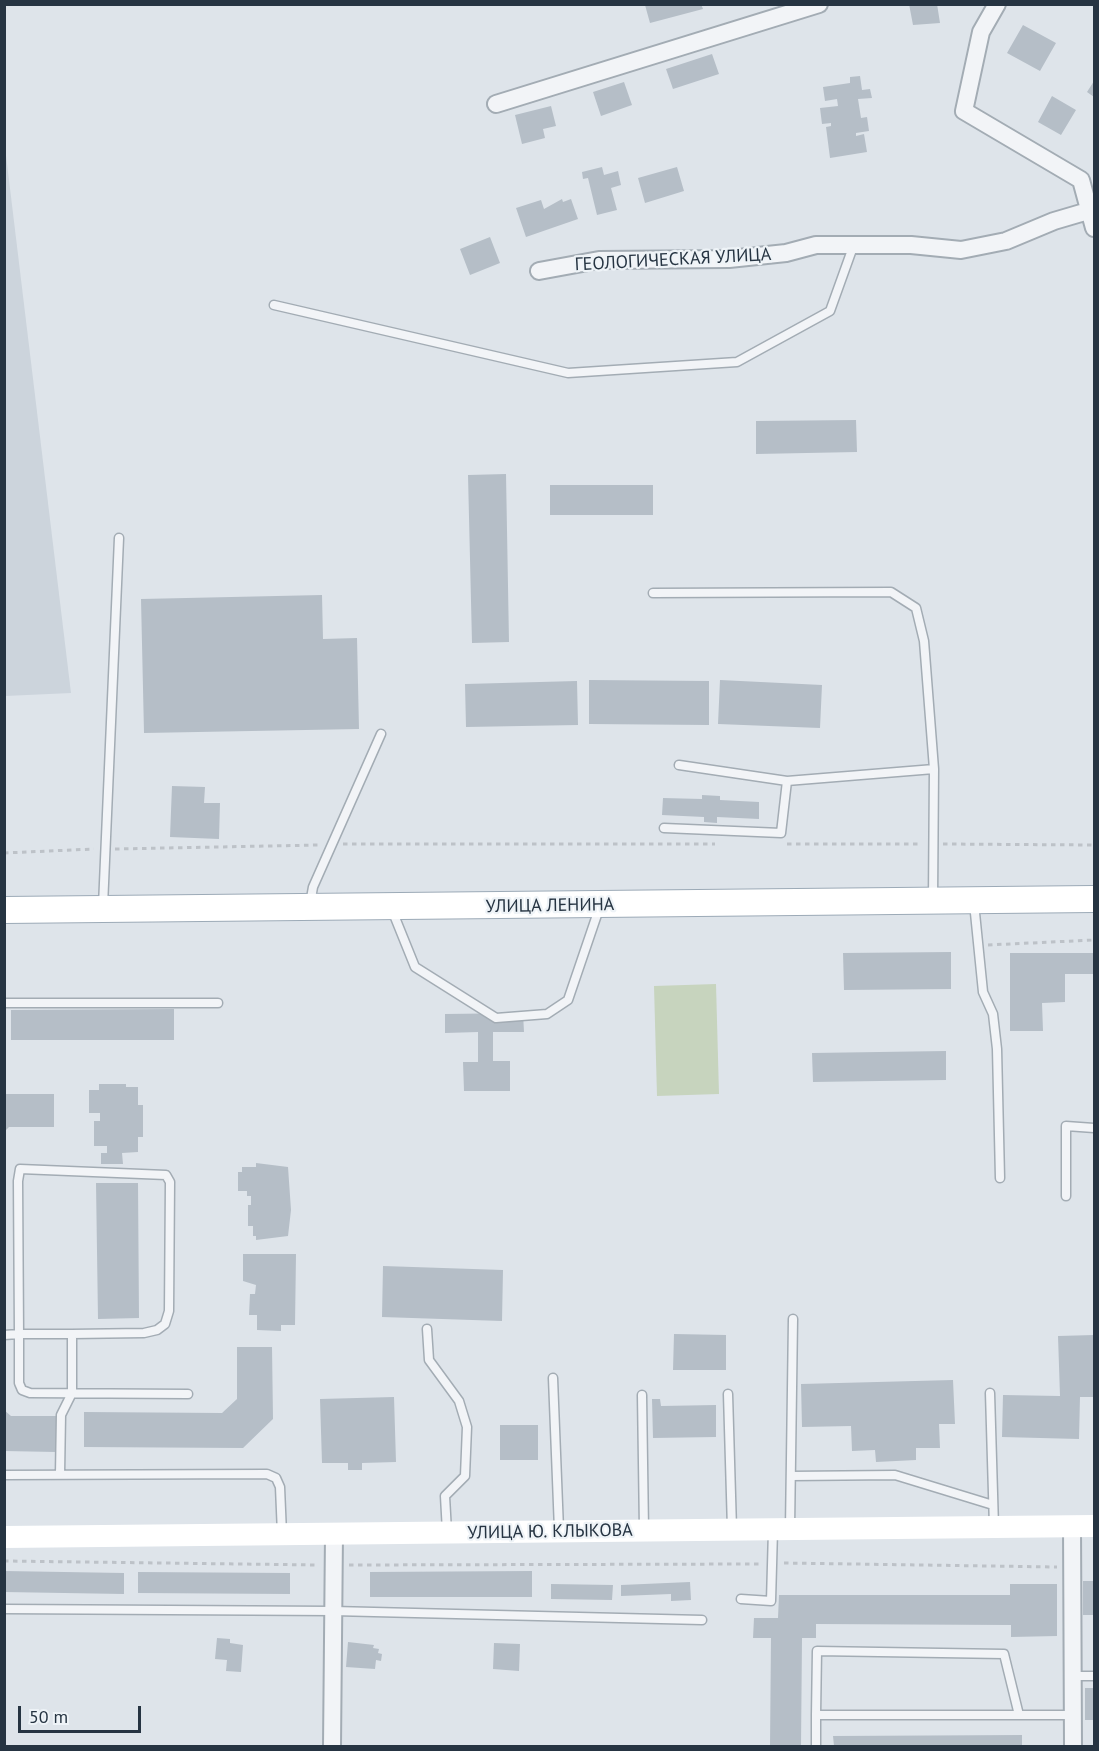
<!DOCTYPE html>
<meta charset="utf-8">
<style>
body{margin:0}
#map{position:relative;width:1099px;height:1751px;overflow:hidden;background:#dee4ea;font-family:"PT Sans",sans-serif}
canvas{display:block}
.frame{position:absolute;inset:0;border:6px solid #263442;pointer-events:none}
.scale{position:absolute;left:18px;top:1706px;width:123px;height:27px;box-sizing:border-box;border:3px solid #263442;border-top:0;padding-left:8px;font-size:18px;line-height:21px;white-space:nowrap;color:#263442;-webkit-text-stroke:4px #eef3f7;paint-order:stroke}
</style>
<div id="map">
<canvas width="1099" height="1751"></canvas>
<div class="frame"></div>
<div class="scale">50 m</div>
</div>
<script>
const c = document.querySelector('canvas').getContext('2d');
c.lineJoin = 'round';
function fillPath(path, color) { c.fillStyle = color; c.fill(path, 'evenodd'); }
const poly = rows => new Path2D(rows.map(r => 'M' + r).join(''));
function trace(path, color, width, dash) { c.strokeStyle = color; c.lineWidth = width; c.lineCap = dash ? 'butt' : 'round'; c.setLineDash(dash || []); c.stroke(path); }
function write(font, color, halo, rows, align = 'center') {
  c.font = font + ' "PT Sans",sans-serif'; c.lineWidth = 4.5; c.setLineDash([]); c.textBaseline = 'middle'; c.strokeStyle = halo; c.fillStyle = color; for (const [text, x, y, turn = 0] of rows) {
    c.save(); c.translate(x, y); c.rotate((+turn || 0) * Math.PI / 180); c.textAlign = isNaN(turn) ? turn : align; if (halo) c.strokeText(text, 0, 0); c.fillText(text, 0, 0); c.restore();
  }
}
const built = poly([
 [5,147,71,693,5,696]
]);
const green = poly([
 [716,984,719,1094,657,1096,654,986]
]);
const building = poly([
 [647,4,701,4,703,9,650,23,645,5],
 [909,4,937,4,940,23,913,25],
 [1023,25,1056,43,1040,71,1007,53],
 [712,54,719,74,673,89,666,69],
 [860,76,862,90,870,89,872,98,858,99,861,118,867,117,869,131,856,133,856,136,864,134,867,152,830,158,826,127,831,126,831,123,822,124,820,108,838,106,837,99,825,101,823,87,850,83,850,77],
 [1094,81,1094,97,1087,92],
 [624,82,632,105,601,116,593,92],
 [1052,96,1076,110,1061,135,1038,122],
 [551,106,556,126,543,129,545,138,522,144,515,115],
 [602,167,604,175,618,171,621,185,611,188,617,210,597,215,588,178,583,179,582,172],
 [677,167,684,191,645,203,638,178],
 [562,199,563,202,571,199,578,219,526,237,516,208,541,200,544,209],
 [490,237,500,263,470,275,460,249],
 [856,420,857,452,756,454,756,421],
 [506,474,509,642,472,643,468,475],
 [550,485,653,485,653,515,550,515],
 [322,595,323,639,357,638,359,729,144,733,141,599],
 [589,680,709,681,709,725,589,724],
 [720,680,822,685,820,728,718,724],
 [577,681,578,725,466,727,465,684],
 [172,786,205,787,204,803,220,803,219,839,170,837],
 [702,795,720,796,720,800,759,802,759,819,717,817,717,823,704,822,704,817,662,815,663,798,702,799],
 [951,952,951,989,844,990,843,953],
 [1010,953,1094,953,1094,974,1065,974,1065,1002,1042,1003,1043,1031,1010,1031],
 [174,1009,174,1040,11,1040,11,1010],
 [523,1013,524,1032,493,1032,493,1061,510,1061,510,1091,464,1091,463,1062,478,1062,478,1032,445,1033,445,1014],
 [946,1051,946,1080,813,1082,812,1053],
 [99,1084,126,1084,126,1087,138,1087,138,1105,143,1105,143,1137,138,1137,138,1152,122,1153,123,1164,101,1164,101,1153,107,1153,107,1146,94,1146,94,1121,100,1121,100,1113,89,1113,89,1090,99,1090],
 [4,1094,54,1094,54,1127,9,1127,4,1132],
 [256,1163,288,1167,291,1210,288,1236,256,1240,256,1236,253,1236,253,1226,248,1226,248,1205,251,1205,251,1196,247,1196,247,1191,238,1191,238,1172,242,1172,242,1167,256,1167],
 [96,1183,138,1183,139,1318,98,1319],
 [243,1254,296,1254,295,1325,281,1325,281,1331,257,1330,257,1315,249,1315,250,1294,255,1294,256,1285,243,1281],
 [383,1266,503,1270,502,1321,382,1317],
 [674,1334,726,1335,726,1370,673,1370],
 [1094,1335,1094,1397,1080,1397,1079,1439,1002,1437,1003,1395,1060,1396,1058,1336],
 [237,1347,272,1347,273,1419,243,1448,84,1447,84,1412,222,1413,237,1399],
 [953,1380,955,1424,939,1424,940,1448,916,1448,916,1460,876,1462,875,1450,852,1451,851,1426,802,1427,801,1384],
 [394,1397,396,1462,362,1463,362,1470,348,1470,348,1463,322,1463,320,1399],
 [652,1399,660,1399,661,1406,716,1405,716,1437,653,1438],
 [4,1410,11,1416,56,1416,56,1452,4,1451],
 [500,1425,538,1425,538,1460,500,1460],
 [4,1571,124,1573,124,1594,4,1592],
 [532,1571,532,1597,370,1597,370,1572],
 [138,1572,290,1573,290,1594,138,1593],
 [1083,1581,1094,1581,1094,1615,1083,1615],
 [690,1582,691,1600,671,1601,671,1594,621,1596,621,1585],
 [551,1584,613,1585,612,1600,551,1599],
 [1010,1584,1057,1584,1057,1636,1011,1637,1011,1625,816,1624,816,1638,802,1638,801,1746,770,1746,771,1638,753,1638,754,1618,778,1618,779,1595,1010,1595],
 [217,1638,230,1639,230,1643,243,1645,241,1672,226,1671,227,1660,215,1659],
 [348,1642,374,1645,373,1648,379,1649,378,1653,382,1654,381,1661,376,1660,375,1669,346,1667],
 [494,1643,520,1644,519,1671,493,1669],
 [1085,1688,1094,1688,1094,1720,1085,1720],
 [1022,1735,1022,1746,834,1746,833,1736]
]);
const path = poly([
 [343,844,715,844],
 [787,844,922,844],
 [943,844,1094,845],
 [115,849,319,845],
 [4,853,94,849],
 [988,945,1094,940],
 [4,1561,319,1565],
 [784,1563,1057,1567],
 [349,1565,760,1564]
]);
const lane = poly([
 [274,305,568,373,737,362,830,311,853,247],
 [653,593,891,592,916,608,924,641,934,769,933,899],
 [679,765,787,781,934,769],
 [664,828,781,833,787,781],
 [974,903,983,992,993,1014,997,1049,1000,1178],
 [310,904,313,887,381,734],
 [103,906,119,538],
 [392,910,415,967,496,1018,547,1014,568,1000,600,906],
 [4,1003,218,1003],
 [1066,1196,1066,1126,1094,1128],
 [427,1329,429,1360,459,1401,467,1427,465,1476,445,1496,447,1532],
 [4,1335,19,1334,72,1334,144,1333,157,1330,165,1324,169,1311,170,1182,166,1175,20,1169,18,1181,19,1334,19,1383,22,1390,30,1393,188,1394],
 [553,1378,559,1530],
 [990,1393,994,1527],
 [728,1394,732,1529],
 [642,1395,644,1530],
 [60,1474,61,1415,72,1393,72,1334],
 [4,1475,267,1474,276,1478,280,1487,282,1534],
 [791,1476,895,1475,993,1505],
 [790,1528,793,1319],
 [741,1599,771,1601,773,1530],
 [4,1609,333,1611,702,1620],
 [1073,1676,1094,1676],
 [816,1715,817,1651,1004,1654,1019,1715],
 [816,1746,816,1715,1074,1715]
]);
const street = poly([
 [997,4,981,32,964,111,1081,180,1094,228],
 [496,104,819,4],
 [539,271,599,260,729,259,786,253,816,245,911,245,961,250,1006,241,1054,221,1088,211],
 [1072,1526,1073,1746],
 [332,1746,334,1534]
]);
const secondary = poly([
 [4,1537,1094,1526]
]);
const primary = poly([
 [4,910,1094,899]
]);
const streetNames = [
 ["ГЕОЛОГИЧЕСКАЯ УЛИЦА",673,260,-3],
 ["УЛИЦА ЛЕНИНА",550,906,-1],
 ["УЛИЦА Ю. КЛЫКОВА",550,1532,-1]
];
fillPath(built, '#ccd4dc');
fillPath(green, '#c7d4be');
fillPath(building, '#b5bec7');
trace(lane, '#a3acb4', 11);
trace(street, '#a3acb4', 20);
trace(primary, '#9caab7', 28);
trace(path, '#bdc2c8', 3, [4.5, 4.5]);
trace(lane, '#f2f4f7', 8);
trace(street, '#f2f4f7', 16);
trace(secondary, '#fff', 22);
trace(primary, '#fff', 26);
write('18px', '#263442', '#eef3f7', streetNames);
</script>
